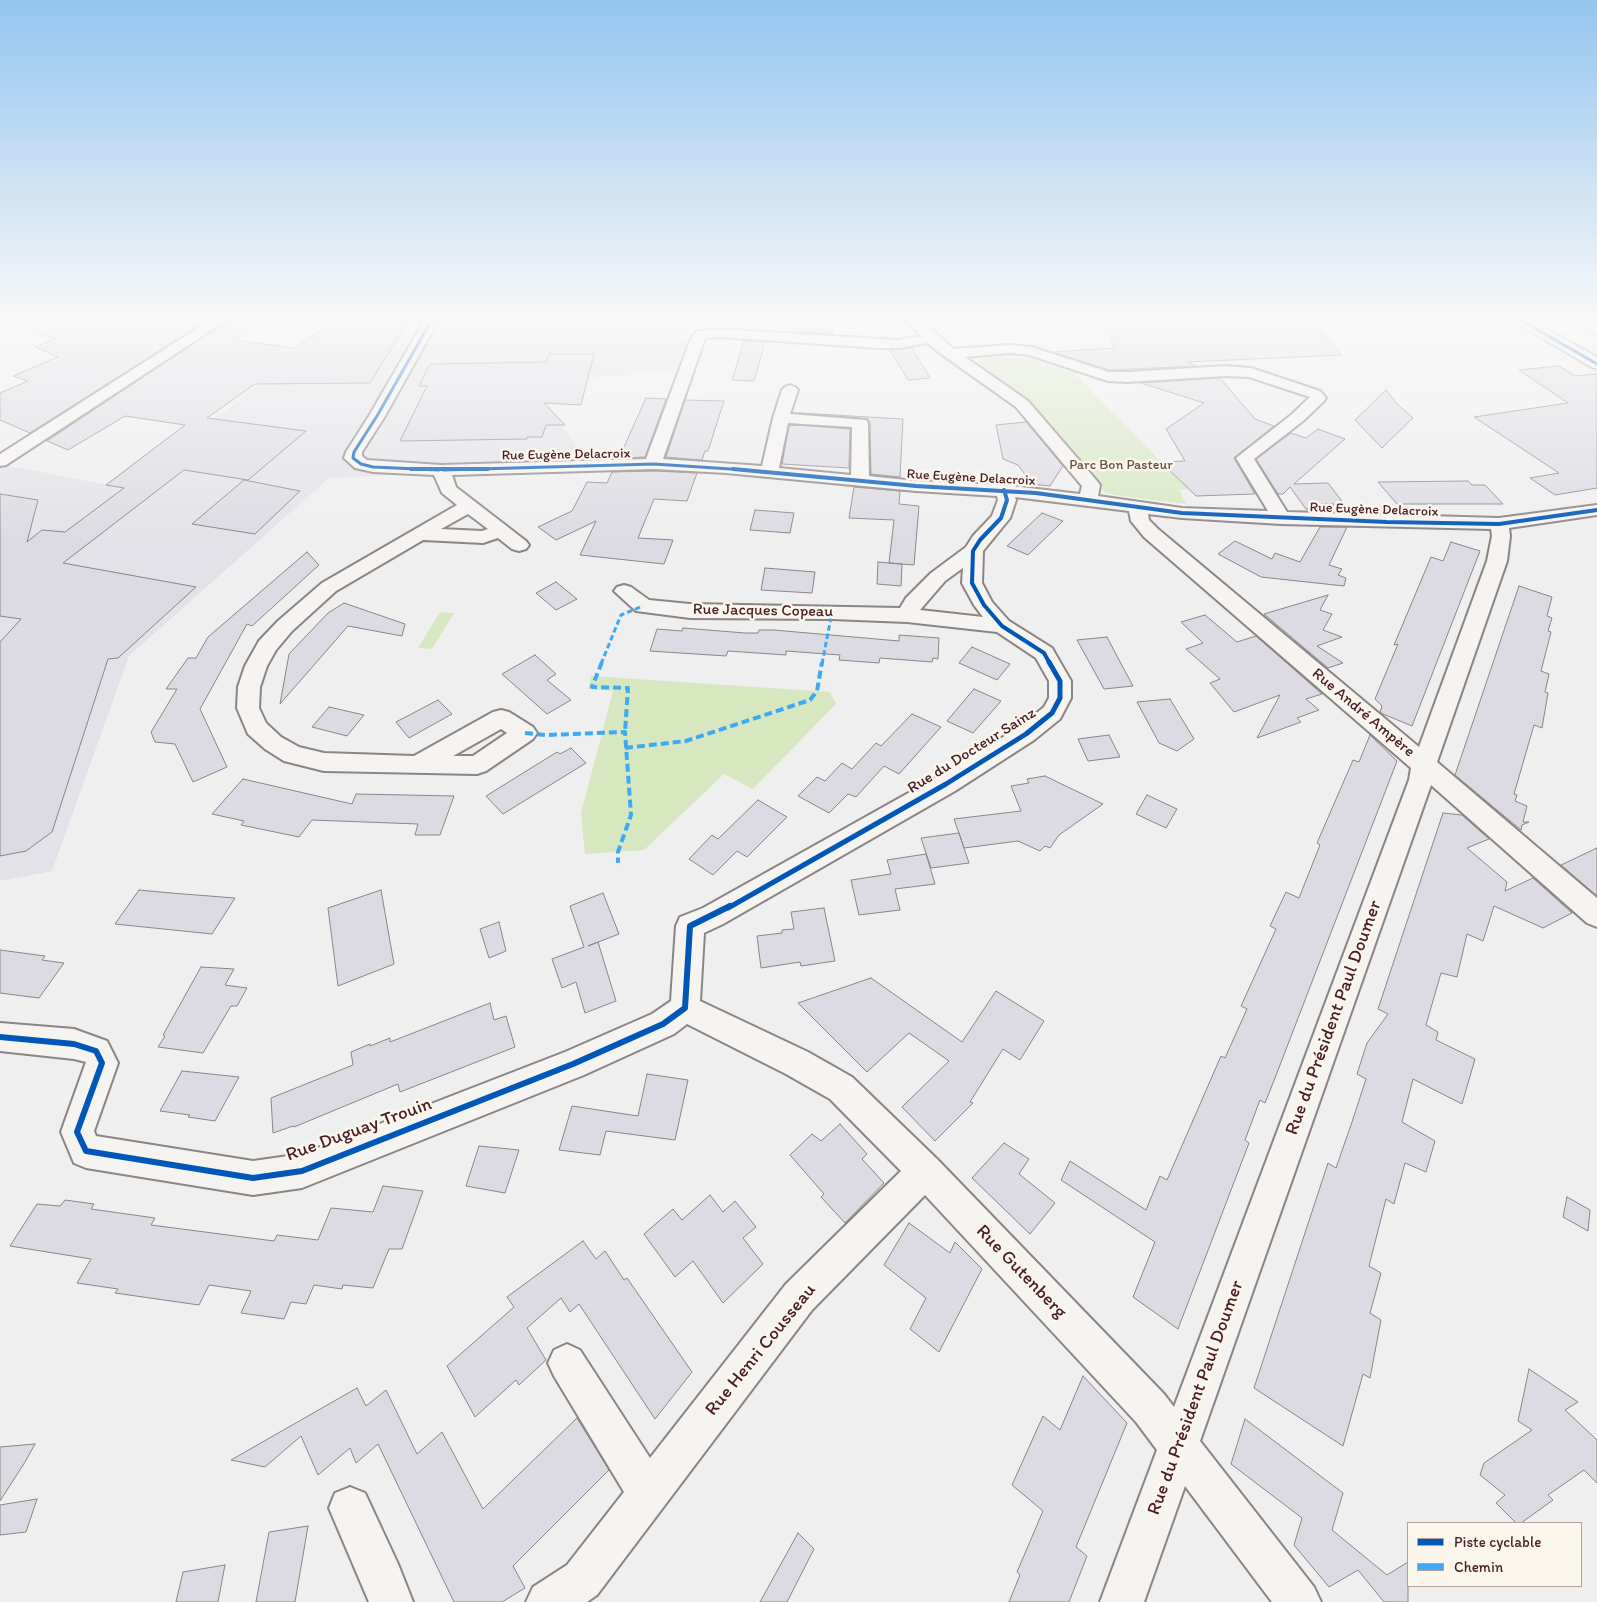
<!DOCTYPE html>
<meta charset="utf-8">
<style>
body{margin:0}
#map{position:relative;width:1597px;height:1602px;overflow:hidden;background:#f0efef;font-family:Itim,sans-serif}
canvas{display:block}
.legend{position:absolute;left:1407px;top:1522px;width:175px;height:65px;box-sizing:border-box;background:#fbf7ec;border:1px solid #b4a19f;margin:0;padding:6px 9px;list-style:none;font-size:15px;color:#4a1f2b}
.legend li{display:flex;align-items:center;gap:10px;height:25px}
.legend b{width:25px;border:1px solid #b4a19f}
</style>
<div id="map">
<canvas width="1597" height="1602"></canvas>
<ul class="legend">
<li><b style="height:6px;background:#0057b8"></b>Piste cyclable</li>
<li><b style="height:6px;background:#3fa9f5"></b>Chemin</li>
</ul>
</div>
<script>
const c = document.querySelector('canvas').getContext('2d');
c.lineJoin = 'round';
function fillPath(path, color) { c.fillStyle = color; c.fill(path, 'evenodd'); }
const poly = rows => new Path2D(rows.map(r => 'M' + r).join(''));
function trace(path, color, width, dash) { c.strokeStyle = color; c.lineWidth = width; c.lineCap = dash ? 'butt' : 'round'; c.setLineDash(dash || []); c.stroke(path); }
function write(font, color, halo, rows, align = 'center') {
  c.font = font + ' Itim,sans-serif'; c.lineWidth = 5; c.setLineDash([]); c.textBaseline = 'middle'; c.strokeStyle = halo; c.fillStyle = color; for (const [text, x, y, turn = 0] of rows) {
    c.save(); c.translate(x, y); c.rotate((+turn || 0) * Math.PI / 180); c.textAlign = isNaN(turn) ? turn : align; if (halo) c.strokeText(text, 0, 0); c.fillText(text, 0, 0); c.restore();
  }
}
const built = poly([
 [349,316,693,316,684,369,530,384,592,466,329,478,129,656,52,871,0,881,0,464,114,486,229,408]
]);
const green = poly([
 [997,357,1025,358,1075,374,1188,489,1179,490,1186,504,1114,495,1104,492,1028,398,975,363,985,358],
 [440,612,454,613,432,649,418,648],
 [591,676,830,692,836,704,753,789,724,774,644,850,585,854,581,813,613,691,588,689]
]);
const building = poly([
 [0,316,125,316,154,329,185,316,214,316,30,433,0,420,0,393,28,381,13,376,58,357,35,347,55,339,0,316],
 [235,316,272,316,234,340,295,348,325,327,348,330,352,323,367,323,372,316,411,316,370,383,255,384,207,418,306,431,248,480,184,470,63,563,196,587,118,658,108,659,52,832,26,851,0,856,0,642,21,619,0,616,0,494,38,500,27,542,42,530,65,532,124,488,106,485,185,425,125,416,68,450,47,441,235,316],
 [797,316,835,316,832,334,793,332,797,316],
 [1098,316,1309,316,1342,355,1187,362,1196,366,1109,370,1053,352,1115,348,1098,316],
 [744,341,765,342,754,381,732,380,744,341],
 [912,348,930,378,908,380,890,350,912,348],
 [549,354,594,354,581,405,544,403,565,425,546,425,542,437,527,437,527,439,400,441,427,386,419,386,430,364,546,362,549,354],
 [1559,366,1575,376,1597,374,1597,488,1555,495,1530,478,1559,473,1474,417,1568,403,1519,370,1559,366],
 [1220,378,1255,419,1274,426,1234,458,1255,494,1196,496,1161,462,1185,461,1166,429,1204,403,1141,383,1220,378],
 [1386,390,1397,404,1413,418,1382,448,1355,420,1386,390],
 [646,398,666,399,645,457,619,458,646,398],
 [685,400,724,401,708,451,705,451,702,460,666,457,685,400],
 [799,413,903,419,900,477,871,474,870,423,868,419,799,413],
 [1026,422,1063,466,1050,486,1032,484,1018,465,1003,459,996,425,1026,422],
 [797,425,850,429,849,468,782,464,789,426,797,425],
 [1318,429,1345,439,1294,484,1328,483,1344,504,1337,504,1342,512,1330,511,1334,504,1321,504,1321,510,1306,509,1290,487,1283,494,1278,494,1256,459,1291,433,1306,438,1318,429],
 [654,471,697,473,687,501,654,499,638,538,673,540,664,564,580,555,596,521,556,540,538,527,572,511,587,482,607,483,612,472,654,471],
 [244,480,300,491,255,534,192,524,244,480],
 [1468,481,1472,485,1485,485,1503,504,1397,504,1378,482,1468,481],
 [854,487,900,491,899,504,919,506,914,565,889,563,894,520,849,518,854,487],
 [755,510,794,513,790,533,750,530,755,510],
 [1042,513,1063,521,1028,555,1007,546,1042,513],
 [1320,527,1347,527,1329,565,1342,569,1338,575,1346,578,1344,586,1261,577,1218,554,1235,541,1272,559,1275,553,1300,562,1320,527],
 [1451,542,1480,551,1412,726,1383,714,1380,712,1382,706,1375,699,1398,644,1394,645,1431,557,1443,561,1451,542],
 [307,552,319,565,252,626,247,624,200,709,227,767,193,782,175,744,155,742,151,732,177,689,166,689,188,658,196,658,208,637,307,552],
 [878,562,902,564,901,586,877,584,878,562],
 [765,568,815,572,812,593,761,590,765,568],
 [556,582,577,599,556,610,536,593,556,582],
 [1519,586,1552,597,1547,616,1552,618,1548,631,1551,632,1541,671,1549,674,1545,692,1548,693,1542,728,1534,725,1514,794,1517,795,1515,801,1527,806,1523,822,1529,822,1522,825,1521,830,1455,775,1519,586],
 [1328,595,1320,610,1332,614,1323,630,1342,637,1317,646,1343,663,1328,668,1264,614,1328,595],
 [344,603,405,624,402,636,348,626,280,704,289,654,328,613,344,603],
 [1205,615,1237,642,1256,636,1322,694,1306,699,1319,710,1297,718,1301,722,1257,738,1280,695,1234,712,1210,683,1220,679,1186,649,1203,643,1181,622,1205,615],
 [683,628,745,633,758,633,759,630,774,630,899,641,899,635,939,638,938,659,933,658,932,662,880,658,879,663,839,660,840,655,786,651,786,655,728,651,726,656,650,651,657,629,682,631,683,628],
 [1107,637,1118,658,1133,686,1104,689,1077,640,1107,637],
 [972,647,1010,664,997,680,959,663,972,647],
 [535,655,556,674,547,680,571,700,547,714,502,674,535,655],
 [974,689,1001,701,973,733,947,721,974,689],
 [1170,699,1194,739,1177,751,1159,743,1137,702,1170,699],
 [438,700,452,714,409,738,396,722,438,700],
 [329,707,364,715,347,736,312,727,329,707],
 [912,714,941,727,899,774,884,766,856,797,848,794,829,813,798,796,817,777,825,781,842,763,852,769,876,743,881,746,912,714],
 [1109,735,1120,757,1088,761,1078,739,1109,735],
 [1370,735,1397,761,1275,1078,1265,1103,1260,1100,1245,1140,1249,1143,1178,1329,1133,1297,1155,1242,1061,1180,1070,1161,1146,1210,1160,1176,1167,1180,1221,1056,1225,1058,1247,1009,1241,1006,1276,929,1270,926,1286,892,1299,898,1320,845,1317,843,1353,760,1359,762,1370,735],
 [571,748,586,763,503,814,486,796,557,752,560,754,571,748],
 [1045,776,1103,804,1059,835,1050,848,1045,846,1040,851,1018,841,964,848,954,819,1021,811,1011,786,1029,783,1027,779,1045,776],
 [243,779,352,804,356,794,454,796,440,835,415,835,418,824,312,820,299,837,241,825,244,821,212,814,243,779],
 [1147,795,1177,809,1166,828,1136,814,1147,795],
 [758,800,787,817,747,857,737,851,713,875,689,859,712,835,718,839,758,800],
 [1443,813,1462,815,1489,839,1467,848,1507,882,1505,891,1533,878,1572,913,1543,928,1494,906,1483,941,1467,934,1457,977,1441,973,1426,1025,1438,1032,1436,1040,1475,1059,1462,1104,1413,1079,1402,1122,1435,1141,1426,1172,1405,1163,1394,1204,1386,1199,1369,1266,1381,1273,1370,1313,1381,1320,1370,1378,1363,1374,1343,1446,1254,1388,1328,1163,1336,1168,1352,1122,1366,1079,1357,1074,1367,1043,1388,1014,1378,1009,1443,813],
 [959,833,969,863,931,868,921,838,959,833],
 [1597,848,1597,896,1561,865,1597,848],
 [926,854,935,884,895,889,900,910,859,915,851,880,891,874,887,860,926,854],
 [139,890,171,893,235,898,212,934,115,924,139,890],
 [381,890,394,964,338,986,328,908,381,890],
 [603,893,619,934,588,946,598,942,616,1001,585,1013,576,982,562,988,552,959,584,947,570,906,603,893],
 [824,908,835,961,801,966,800,962,761,968,757,936,782,933,782,930,794,929,791,912,824,908],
 [499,922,506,951,489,958,480,929,499,922],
 [0,950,45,956,42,960,64,963,39,998,0,993,0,950],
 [201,967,234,969,225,985,247,988,237,1006,231,1006,203,1053,158,1047,165,1036,163,1035,201,967],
 [871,978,962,1042,996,991,1044,1021,1020,1060,1003,1049,970,1102,973,1103,935,1141,902,1107,949,1061,909,1033,867,1072,798,1003,871,978],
 [490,1003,494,1020,506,1016,515,1047,400,1092,398,1084,294,1127,293,1126,273,1133,271,1098,353,1065,351,1052,370,1044,370,1046,390,1038,390,1042,490,1003],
 [182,1071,239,1077,215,1121,188,1117,190,1115,160,1111,182,1071],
 [647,1074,688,1080,675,1140,606,1131,600,1155,559,1150,572,1106,638,1116,647,1074],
 [840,1124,867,1154,862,1159,884,1183,845,1223,821,1197,824,1194,790,1155,812,1134,821,1141,840,1124],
 [1004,1143,1029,1159,1019,1174,1055,1203,1030,1234,972,1178,1004,1143],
 [479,1146,519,1150,505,1193,466,1186,479,1146],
 [383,1186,423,1191,402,1249,389,1249,373,1288,343,1285,342,1289,314,1285,306,1304,291,1302,284,1319,241,1313,251,1291,209,1285,199,1305,115,1293,118,1289,77,1283,91,1259,10,1246,37,1204,60,1206,65,1200,94,1204,91,1209,155,1218,151,1225,274,1241,277,1235,318,1240,331,1208,373,1212,383,1186],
 [710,1195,723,1212,735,1201,756,1227,743,1238,763,1264,723,1303,693,1261,675,1277,644,1234,673,1209,682,1220,710,1195],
 [1567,1197,1590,1210,1588,1231,1563,1217,1567,1197],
 [909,1223,950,1253,955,1242,982,1269,939,1352,910,1329,926,1298,884,1265,909,1223],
 [583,1241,596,1259,605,1251,624,1280,627,1278,692,1372,655,1419,579,1304,570,1312,561,1298,527,1328,546,1360,519,1385,516,1380,475,1417,447,1366,514,1307,507,1297,583,1241],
 [1529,1369,1578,1402,1565,1410,1597,1440,1597,1483,1584,1470,1548,1495,1553,1500,1521,1523,1516,1523,1496,1503,1505,1495,1480,1475,1484,1463,1532,1430,1518,1421,1529,1369],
 [1083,1376,1127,1423,1076,1547,1087,1556,1069,1602,1009,1602,1020,1575,1017,1572,1043,1511,1012,1485,1043,1416,1060,1430,1083,1376],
 [357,1388,366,1406,386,1390,417,1454,442,1432,483,1509,577,1418,609,1470,513,1566,525,1588,502,1602,454,1602,378,1444,356,1463,350,1448,318,1475,301,1436,265,1467,231,1460,357,1388],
 [1245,1419,1343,1493,1332,1530,1387,1575,1408,1562,1408,1602,1384,1602,1358,1570,1329,1587,1294,1545,1302,1518,1231,1464,1245,1419],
 [35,1444,25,1462,0,1501,0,1447,35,1444],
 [37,1499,26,1532,0,1535,0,1505,37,1499],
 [308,1526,295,1602,256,1602,269,1532,308,1526],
 [798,1533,814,1549,787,1602,760,1602,798,1533],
 [225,1565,218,1602,176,1602,183,1572,225,1565]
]);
const street = poly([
 [217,316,233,316,6,465,0,466,0,454,217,316],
 [427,316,441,316,385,416,362,452,362,456,367,460,441,465,646,459,690,341,697,331,719,329,898,340,921,336,901,316,916,316,954,349,1009,345,1031,347,1109,372,1127,372,1225,366,1251,368,1320,391,1326,398,1324,401,1303,421,1254,459,1287,512,1499,518,1597,505,1597,515,1509,528,1510,536,1507,561,1437,762,1597,898,1597,927,1587,923,1431,785,1200,1441,1314,1587,1321,1602,1272,1602,1185,1486,1144,1602,1100,1602,1157,1450,1136,1422,925,1195,812,1310,597,1595,587,1602,526,1602,533,1587,567,1565,624,1492,554,1376,548,1363,554,1350,567,1344,580,1350,650,1458,786,1284,901,1171,830,1099,786,1074,687,1024,674,1034,584,1075,302,1188,253,1195,86,1168,74,1163,61,1132,86,1062,74,1059,0,1051,0,1023,74,1029,107,1041,118,1063,94,1131,96,1136,253,1161,302,1154,565,1052,652,1014,671,1001,676,926,680,917,703,908,937,777,1018,728,1044,707,1049,698,1049,681,1036,658,997,632,907,622,832,619,690,618,636,611,614,591,617,587,624,585,631,587,649,600,690,604,900,608,906,598,931,573,966,547,973,536,992,516,998,500,997,496,916,491,726,473,654,469,452,475,456,487,526,541,529,545,526,549,519,551,512,549,498,538,483,543,423,540,336,591,292,631,276,650,267,666,260,687,259,708,266,723,281,737,299,747,324,753,414,756,493,712,501,710,509,712,533,727,537,733,533,739,486,771,477,774,324,771,284,761,265,749,248,734,237,708,238,687,245,666,259,641,278,621,322,583,457,505,442,493,434,475,373,472,355,468,344,458,346,452,369,416,427,316],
 [719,337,878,348,898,348,928,343,937,351,1016,407,1082,486,1080,494,1004,485,916,481,869,476,868,423,866,420,790,414,798,390,795,387,790,385,785,387,782,390,773,418,762,466,663,459,704,341,706,338,719,337],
 [1009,353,1029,355,1108,381,1127,382,1225,376,1249,377,1310,397,1291,415,1236,458,1268,511,1182,508,1098,496,1100,485,1097,481,1028,401,965,357,1009,353],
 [788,423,852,427,851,475,779,468,788,423],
 [1015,497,1129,511,1131,521,1144,537,1411,768,1409,780,1174,1407,1164,1394,937,1159,852,1077,808,1052,700,1001,704,933,723,924,955,791,1034,740,1060,719,1071,698,1071,681,1052,648,1009,621,992,602,982,583,983,551,1010,518,1016,500,1015,497],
 [468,514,488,529,482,531,441,529,468,514],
 [1148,514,1182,518,1281,524,1491,529,1492,536,1487,561,1419,747,1158,529,1149,520,1148,514],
 [963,568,962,583,974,605,983,617,920,610,945,581,963,568],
 [501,729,507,733,473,756,453,756,501,729],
 [350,1487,365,1493,398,1564,413,1602,369,1602,329,1508,335,1493,350,1487]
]);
const secondary = poly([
 [1506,316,1524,316,1597,357,1597,369,1591,367,1509,319,1506,316]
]);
const rail = poly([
 [1565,316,1597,335]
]);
const quietFar1 = poly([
 [601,664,621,615,643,606],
 [822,664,832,612]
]);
const quiet = poly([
 [602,662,592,687,628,688,625,732],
 [525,733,546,735,625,732,631,815,618,852,618,863],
 [625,748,686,741,810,700,817,691,822,662]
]);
const cyclewayFar3 = poly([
 [434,316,377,416,354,452,353,458,361,464,373,467,439,470],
 [1514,316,1597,364],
 [443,470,654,464,746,470]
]);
const cyclewayFar2 = poly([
 [411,469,488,469],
 [733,469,916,486,1036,493,1182,513,1387,522,1499,524,1597,510],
 [1004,490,1007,500,1001,518,980,540,973,551,972,583,984,605,1002,626,1044,653,1050,664]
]);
const cyclewayFar1 = poly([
 [728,908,946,784,1026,734,1052,713,1060,698,1060,681,1049,662]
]);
const cycleway = poly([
 [0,1037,74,1044,96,1051,102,1063,77,1132,86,1151,253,1178,302,1171,573,1064,663,1024,685,1008,690,926,730,906]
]);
const farStreetnames = [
 ["Rue Eugène Delacroix",566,455,-1],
 ["Rue Eugène Delacroix",971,478,3],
 ["Rue Eugène Delacroix",1374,510,2]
];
const farParknames = [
 ["Parc Bon Pasteur",1121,465]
];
const streetNames = [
 ["Rue Jacques Copeau",763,611,1],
 ["Rue André Ampère",1363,713,40],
 ["Rue du Docteur Sainz",972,751,-32]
];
const nearStreetnames = [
 ["Rue du Président Paul Doumer",1334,1018,-70],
 ["Rue Duguay Trouin",359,1130,-20],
 ["Rue Gutenberg",1021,1272,46],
 ["Rue Henri Cousseau",761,1350,-51],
 ["Rue du Président Paul Doumer",1196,1398,-70]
];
fillPath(built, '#e3e2e8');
fillPath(green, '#d7e8c1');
fillPath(building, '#dcdbe3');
trace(building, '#8d8486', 1);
trace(street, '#8d8486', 4);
trace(secondary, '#8d8486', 3);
fillPath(street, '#f5f4f1');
fillPath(secondary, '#f5f4f1');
trace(rail, '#b7b2b1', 2.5, [4.5, 2.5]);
trace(quietFar1, '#3fa9f5', 3, [5.5, 3]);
trace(quiet, '#3fa9f5', 4, [8, 4]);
trace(cyclewayFar3, '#0057b8', 3);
trace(cyclewayFar2, '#0057b8', 4);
trace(cyclewayFar1, '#0057b8', 5);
trace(cycleway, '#0057b8', 6);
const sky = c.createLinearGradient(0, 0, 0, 540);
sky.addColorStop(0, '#94c5ef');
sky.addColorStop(0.59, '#f8f8f8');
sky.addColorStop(1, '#f8f8f800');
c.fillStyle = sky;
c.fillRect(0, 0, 1597, 540);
write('14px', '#4a1f2b', '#fbf7ec', farStreetnames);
write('14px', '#685047', '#fbf7ec', farParknames);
write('16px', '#4a1f2b', '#fbf7ec', streetNames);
write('19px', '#4a1f2b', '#fbf7ec', nearStreetnames);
</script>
